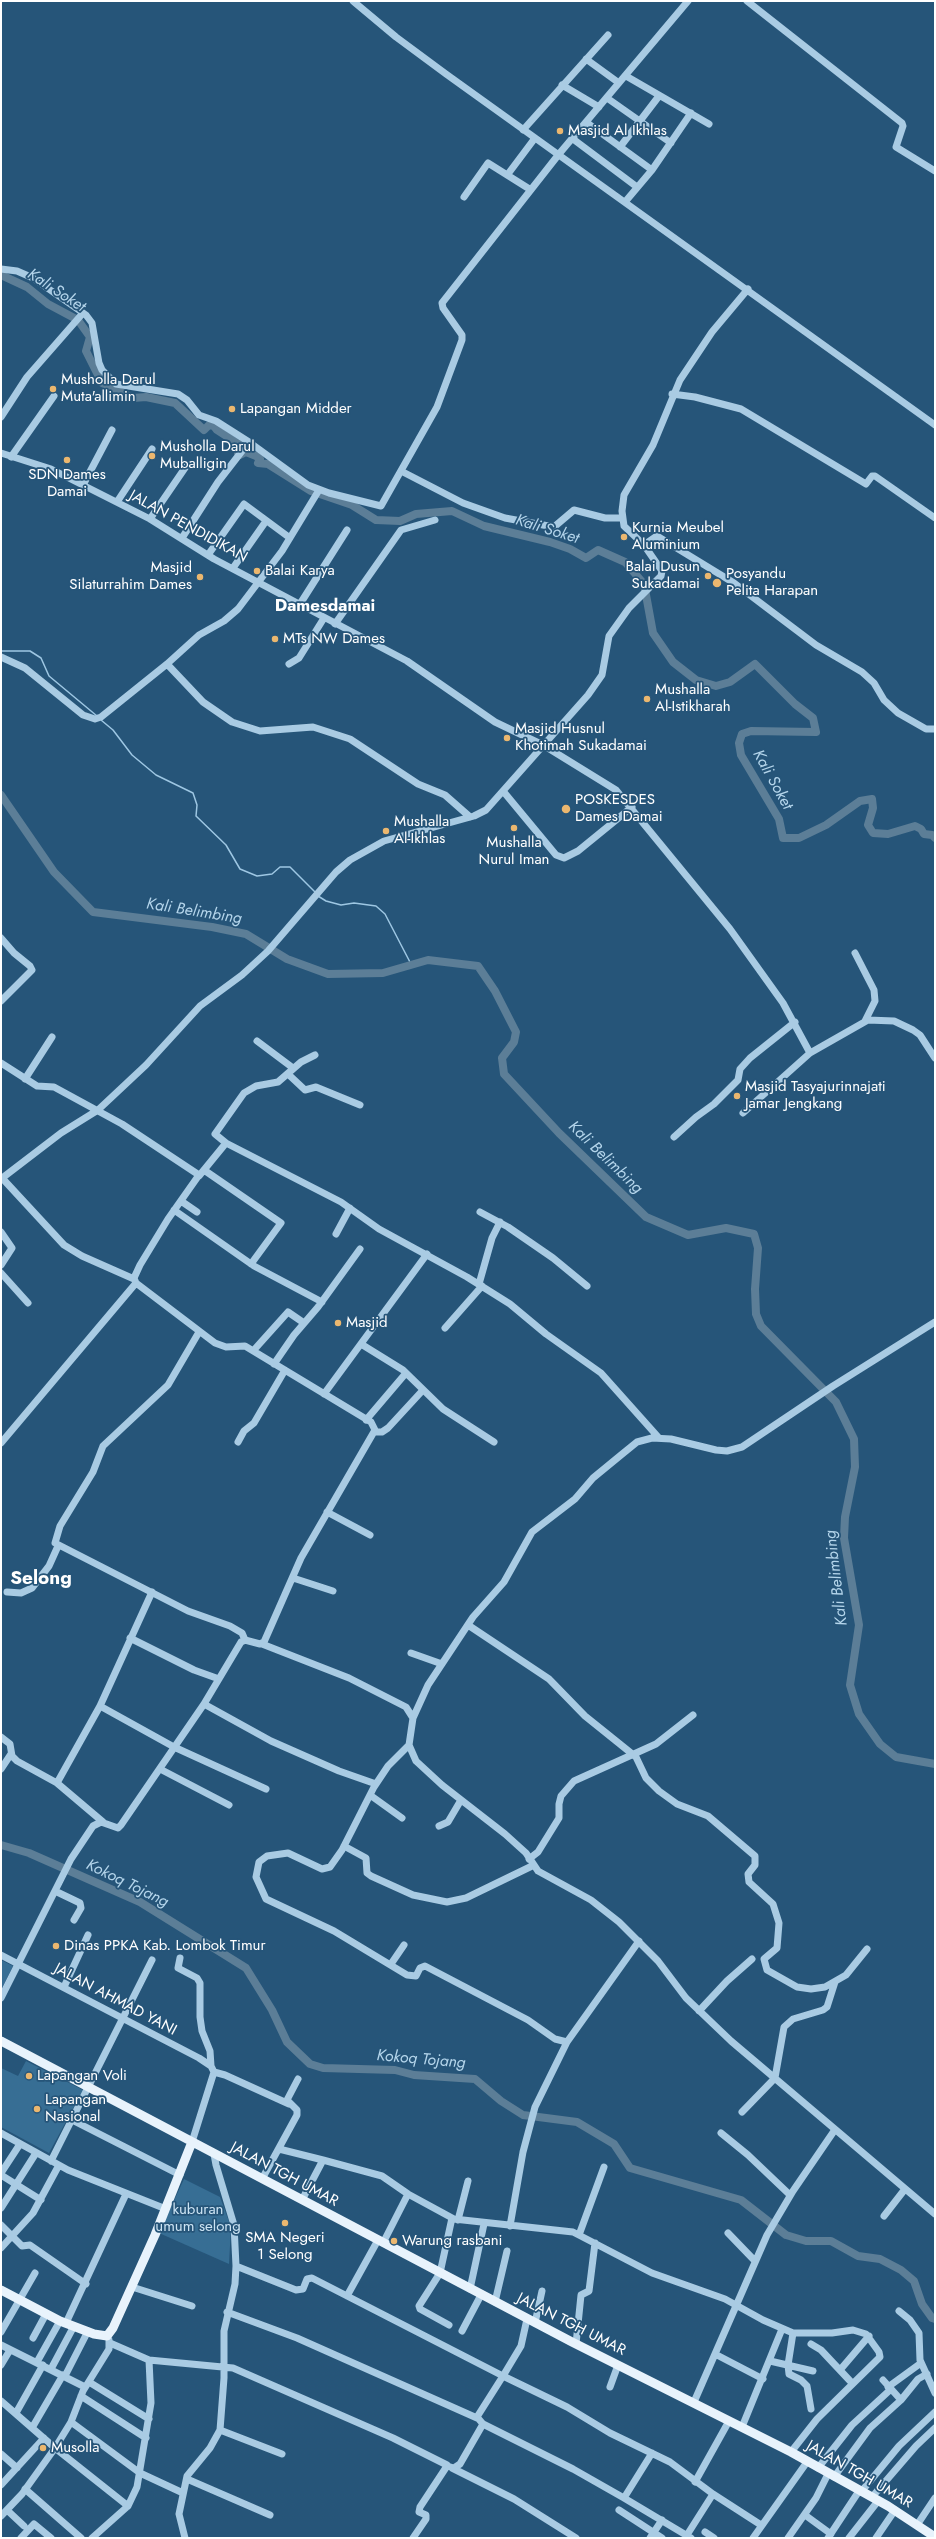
<!DOCTYPE html>
<style>
body{margin:0}
#map{position:relative;width:936px;height:2539px;overflow:hidden;background:#265579;font-family:Jost,sans-serif}
canvas{display:block}
.frame{position:absolute;inset:0;border:2px solid #fff;pointer-events:none}
</style>
<div id="map">
<canvas width="936" height="2539"></canvas>
<div class="frame"></div>
</div>
<script>
const c = document.querySelector('canvas').getContext('2d');
c.lineJoin = 'round';
function fillPath(path, color) { c.fillStyle = color; c.fill(path, 'evenodd'); }
const poly = rows => new Path2D(rows.map(r => 'M' + r).join(''));
function trace(path, color, width, dash) { c.strokeStyle = color; c.lineWidth = width; c.lineCap = dash ? 'butt' : 'round'; c.setLineDash(dash || []); c.stroke(path); }
function write(font, color, halo, rows, align = 'center') {
  c.font = font + ' Jost,sans-serif'; c.lineWidth = 3.5; c.setLineDash([]); c.textBaseline = 'middle'; c.strokeStyle = halo; c.fillStyle = color; for (const [text, x, y, turn = 0] of rows) {
    c.save(); c.translate(x, y); c.rotate((+turn || 0) * Math.PI / 180); c.textAlign = isNaN(turn) ? turn : align; if (halo) c.strokeText(text, 0, 0); c.fillText(text, 0, 0); c.restore();
  }
}
const green = poly([
 [1,1960,13,1966,1,1990],
 [26,2061,83,2090,49,2153,1,2127,1,2068,18,2076],
 [184,2179,220,2197,231,2227,229,2264,159,2233]
]);
const stream = poly([
 [1,651,30,651,41,658,49,676,97,716],
 [101,720,113,730,132,755,156,775,193,793,197,805,196,816,226,845,240,869,257,876,272,874,280,867,290,867,316,893],
 [318,896,326,901,341,905,354,903,376,906,385,914,412,966]
]);
const river = poly([
 [1,275,27,287,48,304,78,320,90,337,86,351,102,383,133,398,146,397,175,403,204,430,209,425,214,426,217,430,240,445,238,453,240,455,246,452,256,456,260,459,258,463,268,464,311,491,352,505,376,520,400,521,416,514,452,511,484,526,550,542,570,549,586,558,598,550,625,562,644,584,653,633,673,662,696,680,716,686,730,682,755,664,795,704,813,718,816,732,751,731,742,734,739,743,741,755,779,819,783,838,799,838,826,825,860,801,872,799,873,808,868,825,873,833,888,834,915,826,921,829,924,834,932,835,935,838],
 [1,795,54,872,93,912,212,927,246,934,287,959,328,974,383,973,428,960,478,966,495,991,516,1032,514,1042,502,1058,504,1074,559,1133,646,1217,688,1235,726,1228,754,1234,758,1248,755,1289,756,1314,761,1326,836,1402,854,1439,855,1467,845,1517,844,1538,859,1625,850,1685,859,1714,880,1744,896,1757,935,1764],
 [1,1845,29,1853,140,1902,246,1968,272,2010,287,2042,310,2064,323,2068,395,2070,414,2075,475,2079,501,2101,523,2115,577,2122,614,2144,630,2168,741,2200,786,2235,806,2241,831,2241,858,2256,880,2259,901,2270,914,2281,922,2304,932,2318,935,2319]
]);
const minor = poly([
 [353,1,396,37,446,74,935,425],
 [747,1,902,123,903,126,896,147,935,171],
 [586,59,619,83],
 [626,76,709,124],
 [562,85,599,107],
 [607,98,671,143],
 [586,122,652,170],
 [523,130,608,35],
 [573,139,637,187],
 [620,147,659,96],
 [508,174,535,138],
 [464,197,488,163,531,190],
 [625,202,652,170,691,113],
 [1,269,17,271,33,278,86,315,92,323,99,363,102,370,116,384,178,394,187,400,199,415,216,421,249,442,308,485,329,493,381,506,437,407,462,340,462,335,443,308,442,303,559,154,688,1],
 [672,394,695,397,741,409,866,484,872,476,875,476,935,518],
 [1,417,27,377,83,313],
 [1,453,51,469,150,519,214,559,407,661,495,722,543,745,616,790,730,929,783,1003,810,1053],
 [11,457,54,396],
 [401,471,463,503,505,518,554,527,574,510,605,518,622,518],
 [83,485,112,430],
 [117,502,152,449],
 [150,519,187,465],
 [182,538,218,482,249,442],
 [644,545,657,536,734,583,816,645,862,672,874,683,884,700,898,713,926,729,935,729],
 [208,555,244,504,290,538],
 [233,568,266,521],
 [300,604,347,530],
 [335,624,401,530,435,520],
 [1,657,25,668,83,715,95,719,101,717,167,664,203,702,232,722,260,731,313,727,350,739,418,784,445,795,470,817],
 [167,664,199,635,224,621,238,609,282,551,319,490],
 [289,664,299,658,324,618],
 [503,791,556,855,564,858,578,851,632,807],
 [1,938,14,953,30,966,32,970,1,1001],
 [855,953,874,990,875,1001,865,1021],
 [257,1041,293,1068],
 [1,1063,37,1086,54,1087,122,1124,199,1175,168,1219,140,1265,134,1278,136,1283,215,1343,226,1347,245,1346,371,1422,375,1430,301,1558,264,1642,260,1644,245,1640,241,1642,204,1704,121,1825,118,1828,101,1822,93,1826,71,1859,1,1998],
 [288,1074,305,1090,316,1087,360,1105],
 [25,1079,52,1037],
 [743,1113,810,1053,868,1020,894,1021,913,1030,920,1035,935,1058],
 [674,1137,696,1117,714,1104,738,1080,740,1069,750,1058,795,1022],
 [226,1143,215,1134,244,1093,256,1086,278,1082,301,1062,315,1055],
 [204,1170,281,1223,251,1264],
 [199,1176,226,1143,341,1202,379,1229,467,1277,510,1304,546,1334,601,1373,659,1438],
 [2,1178,64,1245,82,1256,134,1279],
 [1,1179,61,1133,98,1110,146,1065,200,1006,242,975,268,951,336,872,350,860,384,841,474,816,486,810,588,695,602,675,609,636,629,608,661,576,662,571,644,545,624,526,622,511,624,495,653,445,680,380,712,332,748,289],
 [181,1201,197,1212],
 [174,1210,254,1266,322,1302],
 [480,1212,508,1227,553,1258,587,1286],
 [1,1232,12,1248,1,1265],
 [336,1234,350,1208],
 [1,1273,28,1303],
 [479,1284,492,1238,500,1222],
 [445,1328,482,1286],
 [199,1332,168,1385,103,1446,93,1472,60,1526,55,1543,188,1611,230,1626,242,1633,245,1640],
 [361,1344,403,1370,443,1409,494,1442],
 [253,1351,288,1312,304,1323],
 [274,1364,294,1335,318,1307,360,1249],
 [324,1394,427,1254],
 [366,1420,406,1373],
 [374,1432,382,1432,388,1428,423,1390],
 [238,1442,244,1431,254,1423,285,1370],
 [1,1443,136,1283],
 [327,1512,370,1535],
 [293,1578,333,1591],
 [7,1592,21,1593,32,1588,49,1566,58,1546],
 [468,1625,549,1679,585,1716,636,1757,646,1778,659,1791,677,1804,708,1816,755,1856,755,1865,748,1874,749,1882,773,1904,779,1923,777,1948,764,1959,767,1970,797,1987,811,1989,825,1987,846,1975,867,1949],
 [130,1638,194,1670,219,1679],
 [262,1644,349,1678,406,1707,413,1718,409,1745,416,1761,442,1785,505,1834,526,1853,538,1871,591,1900,619,1922,658,1961,686,1998,731,2041,935,2214],
 [411,1653,442,1664],
 [204,1704,271,1741,339,1771,376,1784],
 [100,1706,174,1747,266,1789],
 [413,1718,428,1685,473,1617,504,1582,532,1532,575,1499,593,1478,621,1455,637,1442,652,1438,671,1439,716,1450,727,1451,742,1447,833,1386,935,1322],
 [1,1737,10,1744,12,1756,17,1761,57,1783,103,1822],
 [409,1745,388,1766,374,1787,342,1850,330,1867,322,1869,288,1853,267,1856,259,1862,256,1877,266,1899,334,1931,407,1975,416,1976,420,1968,425,1966,528,2020,555,2039,567,2042,639,1941],
 [1,1769,11,1754],
 [160,1769,229,1805],
 [57,1783,100,1706,152,1592],
 [370,1795,402,1818],
 [439,1826,448,1822,461,1800],
 [344,1846,366,1858,367,1873,371,1876,413,1895,447,1902,466,1898,532,1866],
 [529,1859,538,1852,559,1818,559,1804,561,1796,574,1781,656,1744,693,1715],
 [55,1891,80,1903,81,1908,74,1920],
 [1,1955,199,2058,211,2066,214,2072],
 [180,1958,178,1968,197,1978,200,1983,200,2017,202,2031,210,2051,211,2066],
 [391,1964,404,1945],
 [64,1987,88,1935],
 [699,2011,727,1981,752,1959],
 [214,2072,225,2075,289,2104],
 [742,2112,775,2078,784,2027,793,2019,823,2010,827,2007,835,1982],
 [72,2120,180,2175],
 [1,2133,68,2170,166,2209],
 [721,2133,748,2155,790,2195],
 [192,2142,214,2072],
 [279,2149,323,2160],
 [214,2154,216,2165,234,2225,236,2266,296,2290,303,2289,307,2279,312,2278,503,2376,477,2417,483,2424,460,2464,454,2468,447,2466,420,2507,419,2512,426,2515,426,2519,413,2538],
 [51,2161,152,1960],
 [1,2173,20,2144],
 [1,2175,41,2200],
 [262,2179,297,2115,297,2110,287,2100,298,2079],
 [302,2200,323,2160,382,2176,408,2194,454,2219,573,2232,652,2273,725,2299,763,2320,793,2333,832,2333,853,2330,866,2334,879,2352,880,2357,817,2419,791,2452],
 [1,2208,36,2153],
 [884,2216,905,2189],
 [458,2220,468,2181],
 [1,2225,22,2246,30,2245,86,2284],
 [510,2226,523,2152,535,2107,567,2042],
 [728,2233,755,2261],
 [579,2235,604,2167],
 [383,2243,408,2194],
 [1,2248,33,2213,59,2165],
 [132,2287,192,2306],
 [470,2289,484,2224],
 [347,2296,378,2240],
 [495,2302,507,2251],
 [899,2311,910,2320,919,2333,920,2360,935,2393],
 [227,2312,297,2338,477,2418],
 [527,2319,521,2346,503,2376,567,2407,610,2433,670,2462,713,2494,687,2535],
 [66,2323,126,2194],
 [535,2323,542,2291],
 [449,2325,420,2309,419,2306,440,2273,452,2218],
 [462,2331,481,2295],
 [1,2332,35,2273],
 [793,2333,788,2365,789,2374,801,2380,807,2386,811,2409],
 [33,2338,46,2314],
 [110,2343,149,2360,233,2368,393,2438,447,2465],
 [576,2344,581,2295,589,2291,595,2243],
 [811,2344,821,2350,852,2383],
 [1,2345,85,2387],
 [715,2354,763,2379],
 [770,2361,813,2371],
 [37,2362,60,2321],
 [1,2365,10,2350],
 [51,2369,74,2326],
 [840,2370,869,2336],
 [65,2376,88,2331],
 [883,2380,901,2400],
 [89,2382,149,2419],
 [610,2387,618,2365],
 [888,2387,921,2363],
 [81,2396,146,2438],
 [1,2401,55,2448,128,2506],
 [694,2402,767,2235,793,2191,834,2131],
 [16,2413,43,2365],
 [71,2422,140,2473,183,2493],
 [483,2424,573,2469,624,2498,652,2453],
 [742,2427,782,2329],
 [32,2428,63,2375],
 [220,2430,282,2454],
 [1,2454,17,2468],
 [452,2468,514,2499,576,2538],
 [818,2468,852,2425,890,2390],
 [834,2477,870,2428,901,2400,918,2379,927,2374],
 [187,2479,270,2515],
 [695,2482,729,2421],
 [1,2485,44,2438],
 [25,2489,81,2538],
 [861,2492,899,2446,935,2412],
 [713,2494,761,2525],
 [872,2497,916,2446,935,2428],
 [624,2498,691,2538],
 [7,2510,24,2526],
 [619,2510,662,2538],
 [805,2515,831,2534],
 [1,2516,22,2494,55,2448,71,2422,83,2391,109,2349,109,2340],
 [917,2525,935,2498],
 [705,2532,714,2538],
 [21,2538,34,2524,51,2538],
 [92,2538,128,2506,137,2487,151,2403,149,2360],
 [185,2538,179,2514,187,2476,210,2448,220,2430,224,2378,224,2331,235,2284,236,2266],
 [650,2538,662,2520],
 [753,2538,807,2462],
 [788,2538,816,2498,828,2474],
 [828,2538,859,2491],
 [849,2538,878,2501],
 [876,2538,895,2510]
]);
const major = poly([
 [1,2041,572,2342,791,2452,888,2506,935,2537],
 [1,2290,60,2321,94,2334,107,2336,113,2328,155,2235,192,2142]
]);
const markers = [
 [560,131,4,"#ebb76f"],
 [53,389,4,"#ebb76f"],
 [232,409,4,"#ebb76f"],
 [152,456,4,"#ebb76f"],
 [67,460,4,"#ebb76f"],
 [624,537,4,"#ebb76f"],
 [257,571,4,"#ebb76f"],
 [708,576,4,"#ebb76f"],
 [200,577,4,"#ebb76f"],
 [717,583,5,"#ebb76f"],
 [275,639,4,"#ebb76f"],
 [647,699,4,"#ebb76f"],
 [507,738,4,"#ebb76f"],
 [566,809,5,"#ebb76f"],
 [514,828,4,"#ebb76f"],
 [386,831,4,"#ebb76f"],
 [737,1096,4,"#ebb76f"],
 [338,1323,4,"#ebb76f"],
 [56,1946,4,"#ebb76f"],
 [29,2076,4,"#ebb76f"],
 [37,2109,4,"#ebb76f"],
 [285,2223,4,"#ebb76f"],
 [394,2241,4,"#ebb76f"],
 [43,2448,4,"#ebb76f"]
];
const poiNames = [
 ["Masjid Al Ikhlas",568,131],
 ["Musholla Darul",61,380],
 ["Muta'allimin",61,397],
 ["Lapangan Midder",240,409],
 ["Musholla Darul",160,447],
 ["Muballigin",160,464],
 ["SDN Dames",67,475,"center"],
 ["Damai",67,492,"center"],
 ["Kurnia Meubel",632,528],
 ["Aluminium",632,545],
 ["Balai Dusun",700,567,"right"],
 ["Sukadamai",700,584,"right"],
 ["Masjid",192,568,"right"],
 ["Silaturrahim Dames",192,585,"right"],
 ["Balai Karya",265,571],
 ["Posyandu",726,574],
 ["Pelita Harapan",726,591],
 ["MTs NW Dames",283,639],
 ["Mushalla",655,690],
 ["Al-Istikharah",655,707],
 ["Masjid Husnul",515,729],
 ["Khotimah Sukadamai",515,746],
 ["POSKESDES",575,800],
 ["Dames Damai",575,817],
 ["Mushalla",394,822],
 ["Al-Ikhlas",394,839],
 ["Mushalla",514,843,"center"],
 ["Nurul Iman",514,860,"center"],
 ["Masjid Tasyajurinnajati",745,1087],
 ["Jamar Jengkang",745,1104],
 ["Masjid",346,1323],
 ["Dinas PPKA Kab. Lombok Timur",64,1946],
 ["Lapangan Voli",37,2076],
 ["Lapangan",45,2100],
 ["Nasional",45,2117],
 ["SMA Negeri",285,2238,"center"],
 ["1 Selong",285,2255,"center"],
 ["Warung rasbani",402,2241],
 ["Musolla",51,2448]
];
const streetNames = [
 ["JALAN PENDIDIKAN",188,527,29],
 ["JALAN AHMAD YANI",115,2000,28],
 ["JALAN TGH UMAR",284,2175,28],
 ["JALAN TGH UMAR",571,2325,27],
 ["JALAN TGH UMAR",859,2475,30]
];
const parkNames = [
 ["kuburan",198,2210],
 ["umum selong",198,2227]
];
const waterNames = [
 ["Kali Soket",56,291,33],
 ["Kali Soket",547,530,17],
 ["Kali Soket",772,780,61],
 ["Kali Belimbing",194,912,9],
 ["Kali Belimbing",605,1158,44],
 ["Kali Belimbing",837,1578,-97],
 ["Kokoq Tojang",127,1884,26],
 ["Kokoq Tojang",421,2060,5]
];
const quarterNames = [
 ["Damesdamai",325,607]
];
const districtNames = [
 ["Selong",41,1579]
];
fillPath(green, '#376e94');
trace(stream, '#9ec7e3', 1.5);
trace(river, '#5c7e97', 8);
trace(minor, '#a9cbe3', 7);
trace(major, '#e8f3fc', 9);
for (const [x, y, r, color] of markers) { const dot = new Path2D(); dot.arc(x, y, r, 0, 2 * Math.PI); c.fillStyle = color; c.fill(dot); trace(dot, '#265579', 1.5); }
write('15px', '#fff', '#265579', poiNames, 'left');
write('15px', '#fff', '#265579', streetNames);
write('15px', '#cbe3f3', '#265579', parkNames);
write('italic 16px', '#b4d5eb', '#265579', waterNames);
write('bold 17px', '#fff', '#265579', quarterNames);
write('bold 19px', '#fff', '#265579', districtNames);
</script>
